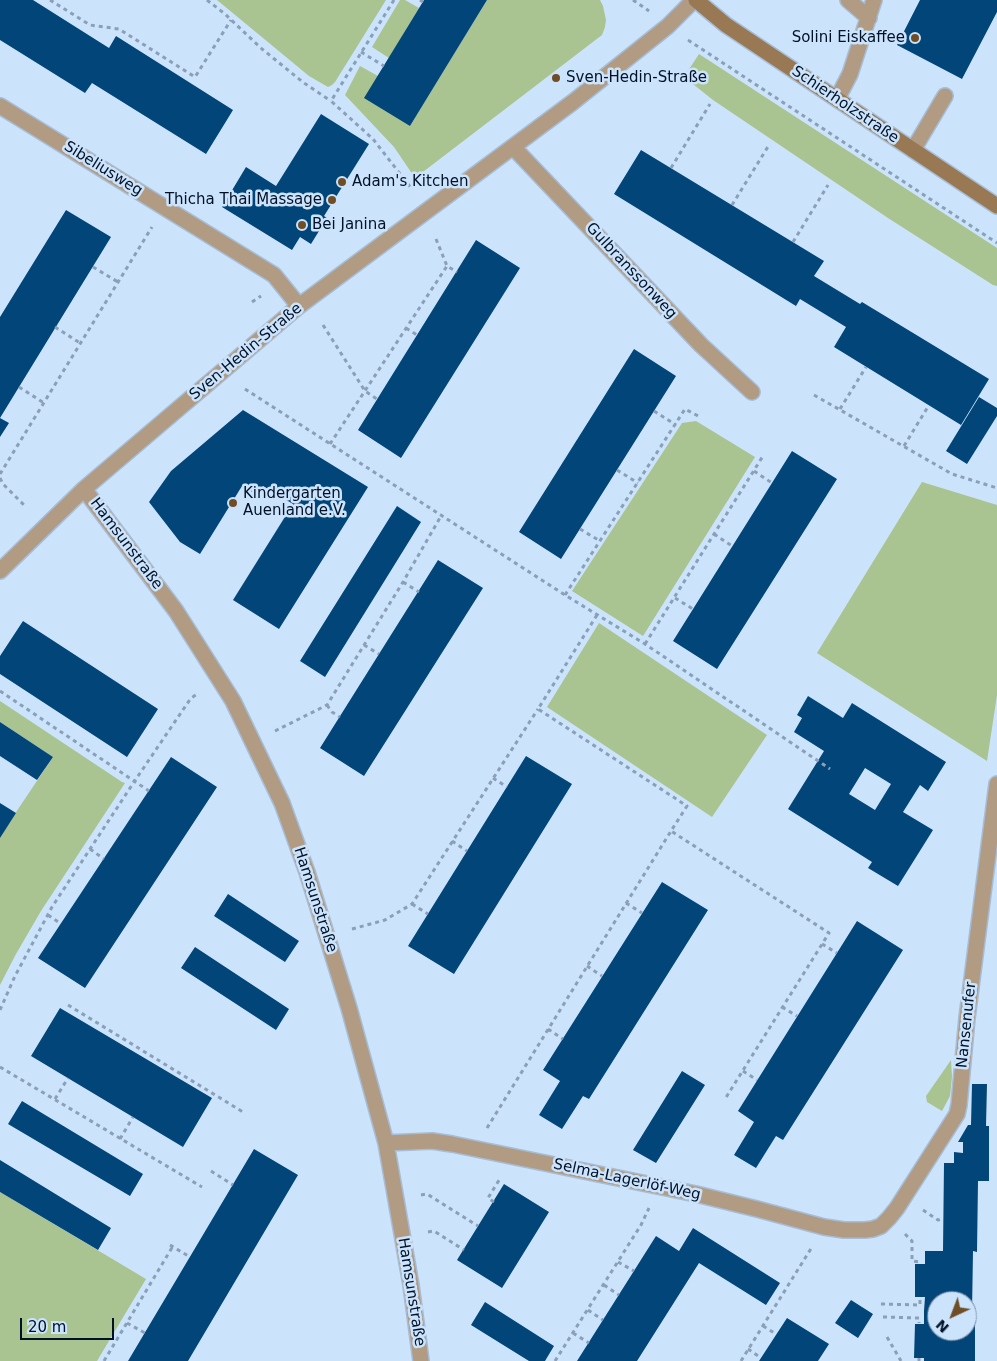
<!DOCTYPE html>
<meta charset="utf-8">
<style>
body{margin:0}
#map{position:relative;width:997px;height:1361px;overflow:hidden;background:#cce3fc;font-family:"DejaVu Sans",sans-serif}
canvas{display:block}
.north{position:absolute;left:927px;top:1291px;width:50px;height:50px;box-sizing:border-box;background:#cce3fc;border:1px solid #7a8fa7;border-radius:50%;rotate:223deg;font-size:14px;font-weight:700;line-height:20px;text-align:center;color:#001227}
.north::after{content:'';display:block;margin:auto;width:18px;height:22px;background:#6f4e25;clip-path:polygon(50% 0,100% 100%,50% 72%,0 100%)}
.scale{position:absolute;left:20px;top:1318px;width:94px;height:22px;box-sizing:border-box;border:2px solid #001227;border-top:0;padding-left:6px;font-size:15px;line-height:18px;white-space:nowrap;color:#001227;-webkit-text-stroke:4px #cce3fc;paint-order:stroke}
</style>
<div id="map">
<canvas width="997" height="1361"></canvas>
<div class="north">N</div>
<div class="scale">20 m</div>
</div>
<script>
const c = document.querySelector('canvas').getContext('2d');
c.lineJoin = 'round';
function fillPath(path, color) { c.fillStyle = color; c.fill(path, 'evenodd'); }
const poly = rows => new Path2D(rows.map(r => 'M' + r).join(''));
function trace(path, color, width, dash) { c.strokeStyle = color; c.lineWidth = width; c.lineCap = dash ? 'butt' : 'round'; c.setLineDash(dash || []); c.stroke(path); }
function write(font, color, halo, rows, align = 'center') {
  c.font = font + ' "DejaVu Sans",sans-serif'; c.lineWidth = 5; c.setLineDash([]); c.textBaseline = 'middle'; c.strokeStyle = halo; c.fillStyle = color; for (const [text, x, y, turn = 0] of rows) {
    c.save(); c.translate(x, y); c.rotate((+turn || 0) * Math.PI / 180); c.textAlign = isNaN(turn) ? turn : align; if (halo) c.strokeText(text, 0, 0); c.fillText(text, 0, 0); c.restore();
  }
}
const green = poly([
 [217,0,386,0,335,82,332,85,328,87,309,76],
 [400,0,405,0,419,8,389,58,372,47],
 [487,0,600,0,603,6,606,20,605,27,602,35,415,178,394,147,345,95,360,66,378,76,410,126],
 [699,54,997,248,997,286,993,285,888,218,713,100,684,77],
 [696,421,755,457,643,636,572,591,682,423],
 [922,482,997,505,997,695,987,761,817,653],
 [599,623,767,735,712,817,547,707],
 [0,701,122,782,125,783,41,911,16,954,0,985,0,836,53,757,0,722],
 [951,1060,952,1077,950,1096,942,1111,927,1102,926,1096],
 [0,1192,146,1279,97,1361,0,1361]
]);
const building = poly([
 [0,0,33,0,109,48,116,36,233,110,206,154,92,83,85,93,0,40],
 [424,0,487,0,410,126,364,98],
 [920,0,997,0,997,12,962,79,897,45],
 [321,114,369,144,324,216,327,218,311,244,300,237,292,250,222,207,246,167,276,186],
 [641,150,824,261,814,276,860,304,862,302,989,379,961,425,834,347,846,327,800,299,796,306,614,194],
 [66,210,111,237,0,418,0,317],
 [476,240,520,268,401,458,358,430],
 [634,349,676,376,561,559,519,532],
 [979,397,997,408,997,416,967,464,946,451],
 [243,410,368,487,279,629,233,600,293,504,263,486,257,495,242,486,200,554,180,542,149,502,171,471],
 [0,418,9,423,0,437],
 [792,451,837,479,717,669,673,641],
 [397,506,421,522,325,677,300,661],
 [438,560,483,588,364,776,320,748],
 [23,621,158,709,127,757,0,674,0,656],
 [808,696,843,718,852,703,946,762,928,791,920,785,903,812,933,830,898,886,868,868,872,862,788,809,824,751,794,732,802,718,797,715],
 [865,768,891,784,875,810,849,794],
 [0,722,53,757,37,780,0,756],
 [526,756,572,784,454,974,408,946],
 [171,757,217,787,85,988,38,958],
 [0,803,16,813,0,838],
 [662,882,708,910,589,1099,583,1096,562,1129,539,1115,560,1081,543,1070],
 [228,894,299,941,285,962,214,916],
 [857,921,903,950,783,1140,776,1136,756,1168,734,1155,754,1122,738,1111],
 [195,947,289,1009,276,1030,181,968],
 [60,1008,212,1098,183,1147,31,1056],
 [682,1071,705,1085,656,1163,633,1150],
 [972,1084,987,1084,986,1126,989,1126,989,1181,978,1181,977,1252,973,1251,972,1312,975,1312,975,1361,924,1361,924,1358,914,1358,915,1324,924,1324,924,1311,925,1297,915,1297,915,1264,925,1264,925,1251,943,1251,944,1163,954,1163,954,1152,963,1153,963,1142,958,1142,968,1125,971,1125],
 [937,1301,967,1301,967,1331,937,1331],
 [22,1101,143,1174,130,1196,8,1124],
 [254,1149,298,1175,188,1361,128,1361],
 [0,1160,111,1228,98,1250,0,1192],
 [504,1184,549,1212,502,1288,457,1260],
 [693,1228,780,1283,766,1305,699,1263,637,1361,577,1361,656,1236,679,1251],
 [851,1300,873,1314,858,1338,835,1323],
 [485,1302,554,1346,545,1361,529,1361,471,1325],
 [787,1318,829,1344,818,1361,759,1361]
]);
const path = poly([
 [50,0,90,25,119,29,195,77,231,20],
 [207,0,225,14,262,49,304,83,331,101],
 [394,0,331,101,373,139,411,188],
 [420,0,423,2],
 [633,0,649,11],
 [688,40,997,243],
 [361,52,384,66],
 [671,168,710,104],
 [732,205,769,145],
 [436,239,447,266,457,272],
 [793,242,828,185],
 [93,267,118,282],
 [252,302,261,296],
 [323,325,365,391,377,399],
 [55,327,80,343],
 [406,328,417,335],
 [19,387,44,403],
 [245,389,565,595,645,644,830,769],
 [814,395,952,474,997,488],
 [840,409,866,367],
 [654,411,676,425],
 [330,444,447,266],
 [904,446,929,405],
 [617,470,638,483],
 [754,471,772,483],
 [0,474,152,227],
 [0,478,3,484,25,506],
 [580,529,600,541],
 [714,534,732,546],
 [403,582,419,592],
 [565,595,685,409,700,417],
 [675,598,693,609],
 [597,615,538,709,687,806,671,831,829,933,725,1099],
 [645,644,763,456],
 [364,645,379,654],
 [0,691,149,791],
 [327,705,332,712,340,717],
 [275,731,327,705,403,582,441,516],
 [493,778,507,787],
 [452,841,467,851],
 [90,849,104,859],
 [626,903,642,913],
 [412,904,428,914],
 [48,915,61,924],
 [352,929,385,920,412,904,538,709],
 [822,944,837,953],
 [587,966,602,976],
 [68,1005,243,1112],
 [782,1007,797,1016],
 [0,1010,15,976,52,907,134,782,191,698,199,693],
 [548,1029,563,1039],
 [0,1067,202,1187],
 [743,1071,757,1080],
 [55,1099,68,1078],
 [487,1128,671,831],
 [120,1139,133,1117],
 [211,1171,233,1185],
 [421,1195,427,1194,478,1226],
 [494,1202,488,1198,501,1177],
 [923,1210,938,1220,943,1219],
 [428,1232,434,1231,464,1250],
 [905,1234,912,1241,912,1261,920,1262,920,1264],
 [170,1245,190,1257],
 [618,1262,634,1271],
 [604,1285,619,1295],
 [881,1304,920,1305,920,1297],
 [588,1310,603,1320],
 [883,1317,919,1318,919,1323],
 [127,1323,145,1333],
 [763,1326,776,1334],
 [573,1333,589,1343],
 [887,1337,901,1361],
 [748,1349,761,1358],
 [919,1358,919,1361],
 [104,1361,173,1246],
 [555,1361,641,1225,649,1208],
 [741,1361,812,1247]
]);
const lane = poly([
 [848,0,869,18],
 [837,99,850,74,874,0],
 [913,150,945,96]
]);
const street = poly([
 [0,106,274,275,299,306],
 [513,147,701,345,752,392],
 [84,489,176,611,233,701,282,803,307,872,349,1008,386,1143,411,1285,421,1361],
 [0,571,84,489,299,306,573,102,668,26,694,0],
 [386,1143,432,1141,452,1144,696,1194,757,1209,824,1227,844,1230,865,1230,873,1229,881,1226,889,1218,897,1208,957,1114,959,1105,967,1018,997,784]
]);
const secondary = poly([
 [696,0,726,25,997,206]
]);
const markers = [
 [915,38,5,"#6f4e25"],
 [556,78,5,"#6f4e25"],
 [342,182,5,"#6f4e25"],
 [332,200,5,"#6f4e25"],
 [302,225,5,"#6f4e25"],
 [233,503,5,"#6f4e25"]
];
const poiNames = [
 ["Solini Eiskaffee",905,38,"right"],
 ["Sven-Hedin-Straße",566,78],
 ["Adam's Kitchen",352,182],
 ["Thicha Thai Massage",322,200,"right"],
 ["Bei Janina",312,225],
 ["Kindergarten",243,494],
 ["Auenland e.V.",243,511]
];
const streetNames = [
 ["Schierholzstraße",845,105,34],
 ["Sibeliusweg",103,169,32],
 ["Gulbranssonweg",631,271,47],
 ["Sven-Hedin-Straße",246,352,-40],
 ["Hamsunstraße",126,544,53],
 ["Hamsunstraße",315,900,72],
 ["Nansenufer",967,1025,-84],
 ["Selma-Lagerlöf-Weg",627,1180,12],
 ["Hamsunstraße",411,1292,81]
];
fillPath(green, '#a9c391');
fillPath(building, '#024579');
trace(lane, '#a7bdd6', 18);
trace(street, '#a7bdd6', 18);
trace(secondary, '#a7bdd6', 18);
trace(path, '#8ba0b8', 3, [4, 4]);
trace(lane, '#b19b82', 15);
trace(street, '#b19b82', 15);
trace(secondary, '#997954', 15);
for (const [x, y, r, color] of markers) { const dot = new Path2D(); dot.arc(x, y, r, 0, 2 * Math.PI); c.fillStyle = color; c.fill(dot); trace(dot, '#cce3fc', 2); }
write('15px', '#001227', '#cce3fc', poiNames, 'left');
write('15px', '#001227', '#cce3fc', streetNames);
</script>
